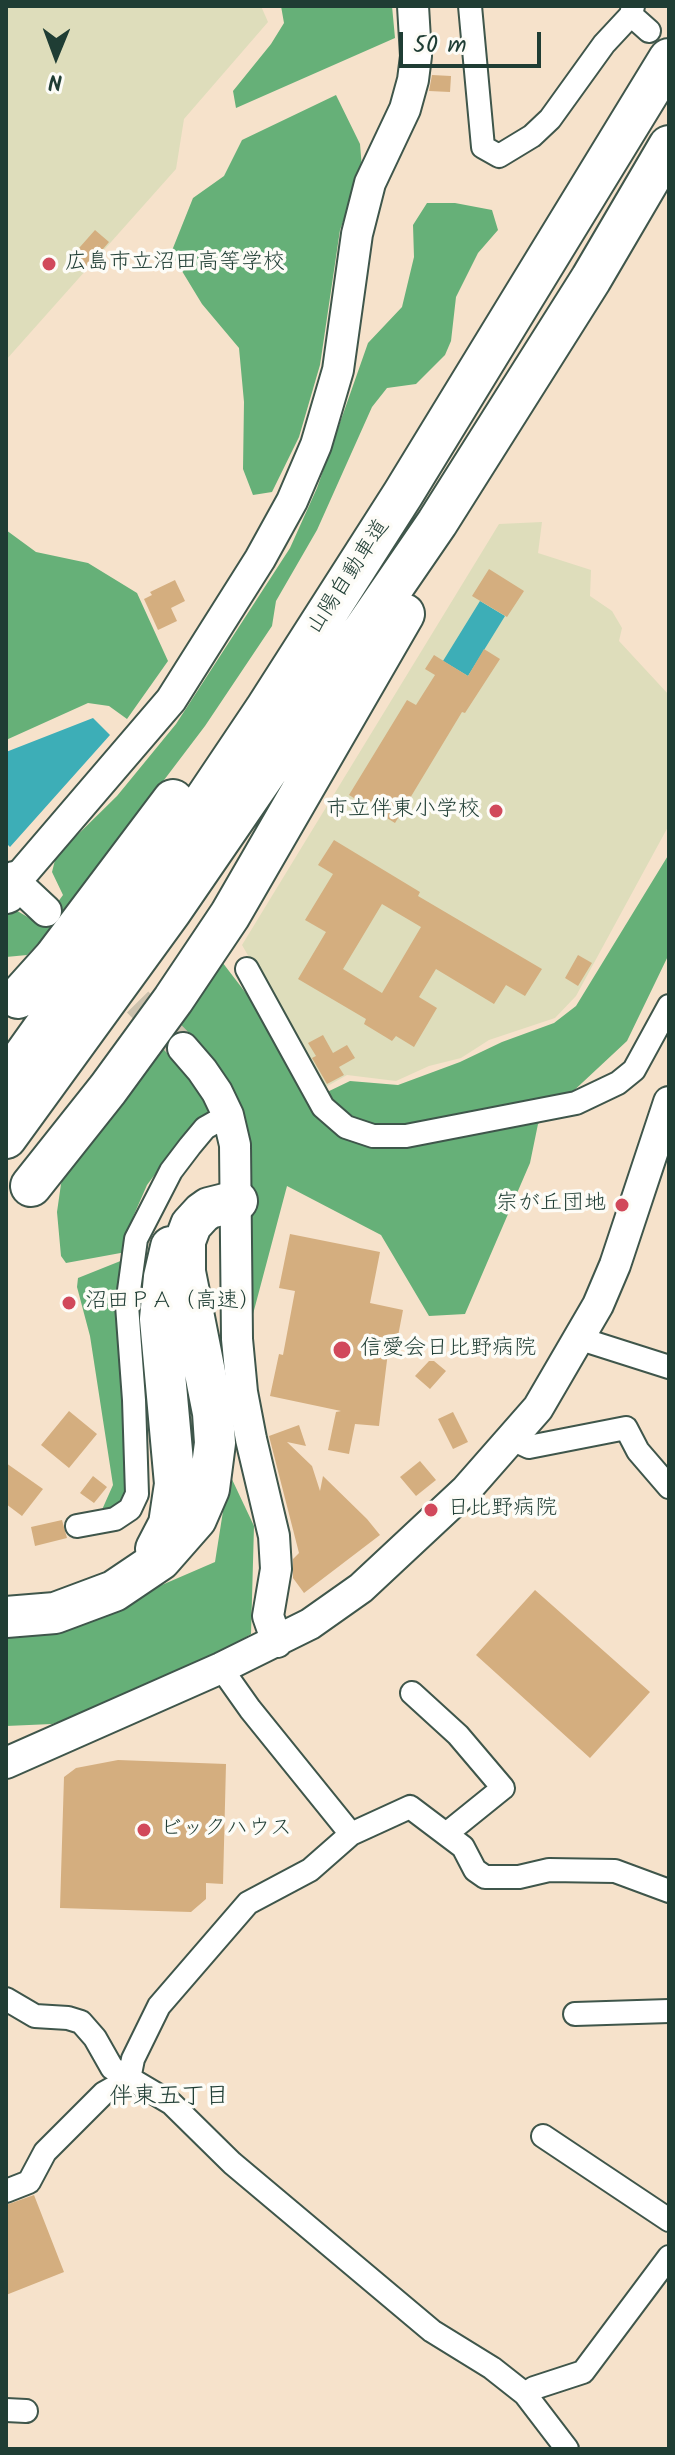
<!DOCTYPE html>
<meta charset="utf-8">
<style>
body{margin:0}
#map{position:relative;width:675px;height:2455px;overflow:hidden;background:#f6e2cb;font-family:Kalam,sans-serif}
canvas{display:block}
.frame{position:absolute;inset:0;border:8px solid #1f3d34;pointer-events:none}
.north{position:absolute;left:16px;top:16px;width:80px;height:80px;-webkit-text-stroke:6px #fdfcf7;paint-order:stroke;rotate:181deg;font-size:22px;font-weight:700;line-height:32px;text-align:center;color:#1f3d34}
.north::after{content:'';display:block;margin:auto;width:28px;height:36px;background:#1f3d34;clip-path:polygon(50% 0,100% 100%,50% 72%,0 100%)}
.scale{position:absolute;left:399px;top:32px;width:142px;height:36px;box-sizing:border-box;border:4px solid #1f3d34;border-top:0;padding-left:10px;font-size:24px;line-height:28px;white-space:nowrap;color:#1f3d34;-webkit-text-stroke:6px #fdfcf7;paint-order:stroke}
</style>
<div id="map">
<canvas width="675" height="2455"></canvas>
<div class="frame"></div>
<div class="north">N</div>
<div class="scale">50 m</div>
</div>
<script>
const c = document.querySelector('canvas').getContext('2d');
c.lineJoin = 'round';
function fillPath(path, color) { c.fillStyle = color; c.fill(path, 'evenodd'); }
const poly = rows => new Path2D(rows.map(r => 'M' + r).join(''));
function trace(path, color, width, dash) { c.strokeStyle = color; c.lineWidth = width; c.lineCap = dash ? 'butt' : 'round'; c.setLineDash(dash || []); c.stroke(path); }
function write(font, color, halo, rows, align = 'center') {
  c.font = font + ' Kalam,"Klee One",sans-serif'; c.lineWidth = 7; c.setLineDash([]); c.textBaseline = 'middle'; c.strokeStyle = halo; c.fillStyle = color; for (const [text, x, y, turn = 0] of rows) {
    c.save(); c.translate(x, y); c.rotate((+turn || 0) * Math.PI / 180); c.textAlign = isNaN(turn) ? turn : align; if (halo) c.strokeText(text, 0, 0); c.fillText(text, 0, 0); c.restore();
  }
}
const built = poly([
 [6,6,261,6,268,22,184,119,176,169,6,360],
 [542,522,538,553,591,570,590,596,612,611,622,628,619,641,669,695,669,825,576,996,555,1018,489,1040,461,1058,429,1066,396,1081,347,1075,324,1088,242,945,499,524]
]);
const forest = poly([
 [281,6,392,6,395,38,236,108,233,91,271,44,284,23],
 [336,95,360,144,362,168,340,230,320,365,299,437,272,492,253,495,243,469,244,402,239,348,202,304,171,253,193,198,224,176,242,140],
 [427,203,455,203,492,210,498,230,478,253,456,297,451,341,445,355,416,384,387,388,372,407,317,530,276,601,272,626,205,726,48,933,27,955,6,957,6,908,9,906,41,925,63,895,52,872,56,856,117,796,176,724,290,548,317,488,368,343,402,307,414,257,413,225],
 [6,530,36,552,88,563,137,593,168,661,127,719,109,706,88,703,6,740],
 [669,854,669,954,627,1041,538,1124,530,1163,465,1314,429,1316,381,1235,287,1186,244,1348,245,1197,207,1099,208,1113,189,1129,147,1185,133,1217,126,1252,66,1263,61,1256,57,1212,61,1184,72,1147,216,954,323,1094,350,1081,398,1085,460,1062,502,1042,554,1023,576,1006],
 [123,1260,119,1303,127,1497,116,1509,101,1512,113,1485,90,1336,77,1287,78,1278],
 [229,1473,254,1526,251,1634,208,1660,95,1710,52,1724,6,1726,6,1625,127,1600,215,1562]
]);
const water = poly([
 [480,601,505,616,468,676,443,661],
 [93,718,110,735,10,847,6,843,6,752]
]);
const building = poly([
 [432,75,451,76,450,92,429,91],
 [95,230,109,242,86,269,72,256],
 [489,569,524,591,507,617,472,596],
 [175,580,185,601,171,608,177,621,158,630,144,599,152,595,150,592],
 [484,649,500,659,465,713,462,712,395,823,349,795,407,700,416,705,435,675,425,669,434,655,468,676],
 [334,840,420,892,418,896,542,969,525,996,506,985,494,1004,436,969,419,997,437,1008,414,1047,396,1036,392,1041,364,1024,366,1019,298,979,326,932,305,920,333,874,318,865],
 [382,904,421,927,382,993,343,969],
 [578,955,592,963,578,986,565,978],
 [323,1035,333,1053,347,1045,355,1058,339,1067,344,1075,327,1084,312,1058,316,1056,308,1043],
 [290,1234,380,1252,370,1303,403,1310,394,1357,388,1352,379,1426,355,1424,349,1454,328,1450,336,1412,341,1411,270,1396,279,1354,283,1355,295,1291,279,1288],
 [429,1361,434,1361,446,1371,430,1389,415,1376],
 [69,1411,97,1434,69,1468,41,1445],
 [453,1412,468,1442,453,1449,438,1419],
 [299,1425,306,1446,287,1442,312,1466,320,1491,323,1476,367,1519,380,1535,304,1593,293,1578,293,1559,299,1553,269,1436],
 [420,1461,436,1480,416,1496,400,1477],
 [6,1463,43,1489,22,1516,6,1504],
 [93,1476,107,1487,94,1503,80,1493],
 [62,1520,67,1538,35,1546,31,1527],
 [535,1590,650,1692,590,1758,476,1655],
 [118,1760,226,1764,223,1884,206,1883,206,1899,191,1912,60,1908,64,1777,76,1768],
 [34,2195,64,2272,6,2295,6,2205]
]);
const secondaryTunnel = poly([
 [106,970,183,1048]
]);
const street = poly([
 [470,6,483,147,499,156,532,136,550,119,604,44,631,15,633,6],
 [631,15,649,31],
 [247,969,323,1107,346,1127,373,1136,406,1136,576,1103,618,1083,634,1070,669,1006],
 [581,1339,669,1367],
 [512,1439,529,1447,626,1428,638,1451,669,1487],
 [77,1526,115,1519,130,1509,137,1494,134,1400,127,1305,136,1239,171,1171,190,1146,205,1128,228,1115],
 [221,1668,250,1709,351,1834],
 [412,1693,458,1735,503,1788,446,1834],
 [6,1999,35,2016,68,2018,81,2022,95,2038,112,2068,171,2103,232,2163,432,2331,492,2368,525,2394,567,2449],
 [575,2014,669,2011],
 [543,2136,669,2220],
 [6,2191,29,2182,45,2152,104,2093,129,2079,133,2059,159,2006,248,1903,310,1870,351,1834,410,1807,463,1847,475,1870,485,1877,519,1877,549,1870,615,1871,669,1891],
 [525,2394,534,2388,583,2372,669,2257],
 [6,2410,26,2411]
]);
const secondary = poly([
 [46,911,15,882,171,700,260,559,292,501,316,445,338,370,357,234,370,183,405,109,413,80,416,56,413,6],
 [183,1048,202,1070,217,1092,228,1115,235,1145,237,1339,242,1392,251,1439,274,1536,276,1569,268,1616,277,1642],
 [6,1763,221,1668,310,1624,361,1588,466,1490,538,1408,598,1305,615,1265,669,1102]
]);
const highway = poly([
 [6,893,15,882],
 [18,998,54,958,173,800],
 [6,1081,175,844,265,710,403,494,669,59],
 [6,1138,171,911,437,523,591,279,669,146],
 [31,1186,108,1089,173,1000,230,915,404,614],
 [156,1549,169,1524,175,1484,160,1319,164,1277,171,1247],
 [6,1617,55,1613,114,1591,160,1560,196,1519,209,1489,215,1443,213,1413,185,1272,185,1241,191,1225,202,1213,209,1208,237,1201]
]);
const markers = [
 [49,264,8,"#d1495b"],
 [496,811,8,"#d1495b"],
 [622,1205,8,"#d1495b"],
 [69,1303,8,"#d1495b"],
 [342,1350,10,"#d1495b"],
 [431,1510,8,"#d1495b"],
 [144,1830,8,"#d1495b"]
];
const poiNames = [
 ["広島市立沼田高等学校",65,264],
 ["市立伴東小学校",480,811,"right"],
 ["宗が丘団地",606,1205,"right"],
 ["沼田ＰＡ（高速）",85,1303],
 ["信愛会日比野病院",360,1350],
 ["日比野病院",447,1510],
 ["ビックハウス",160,1830]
];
const streetNames = [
 ["山陽自動車道",350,578,-57]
];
const neighbourhoodNames = [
 ["伴東五丁目",169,2099]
];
fillPath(built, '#deddbb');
fillPath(forest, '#66b078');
fillPath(water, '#3daeb7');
fillPath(building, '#d4ae7f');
trace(secondaryTunnel, '#cbc1ad', 30, [30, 15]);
trace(street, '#3f564b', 26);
trace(secondary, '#3f564b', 34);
trace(highway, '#3f564b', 44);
trace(street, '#fff', 22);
trace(secondary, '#fff', 30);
trace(highway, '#fff', 40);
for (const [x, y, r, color] of markers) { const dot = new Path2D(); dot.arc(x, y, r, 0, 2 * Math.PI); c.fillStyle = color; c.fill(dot); trace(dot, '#fdfcf7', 3); }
write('22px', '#1f3d34', '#fdfcf7', poiNames, 'left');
write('22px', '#1f3d34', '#fdfcf7', streetNames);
write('24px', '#1f3d34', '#fdfcf7', neighbourhoodNames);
</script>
